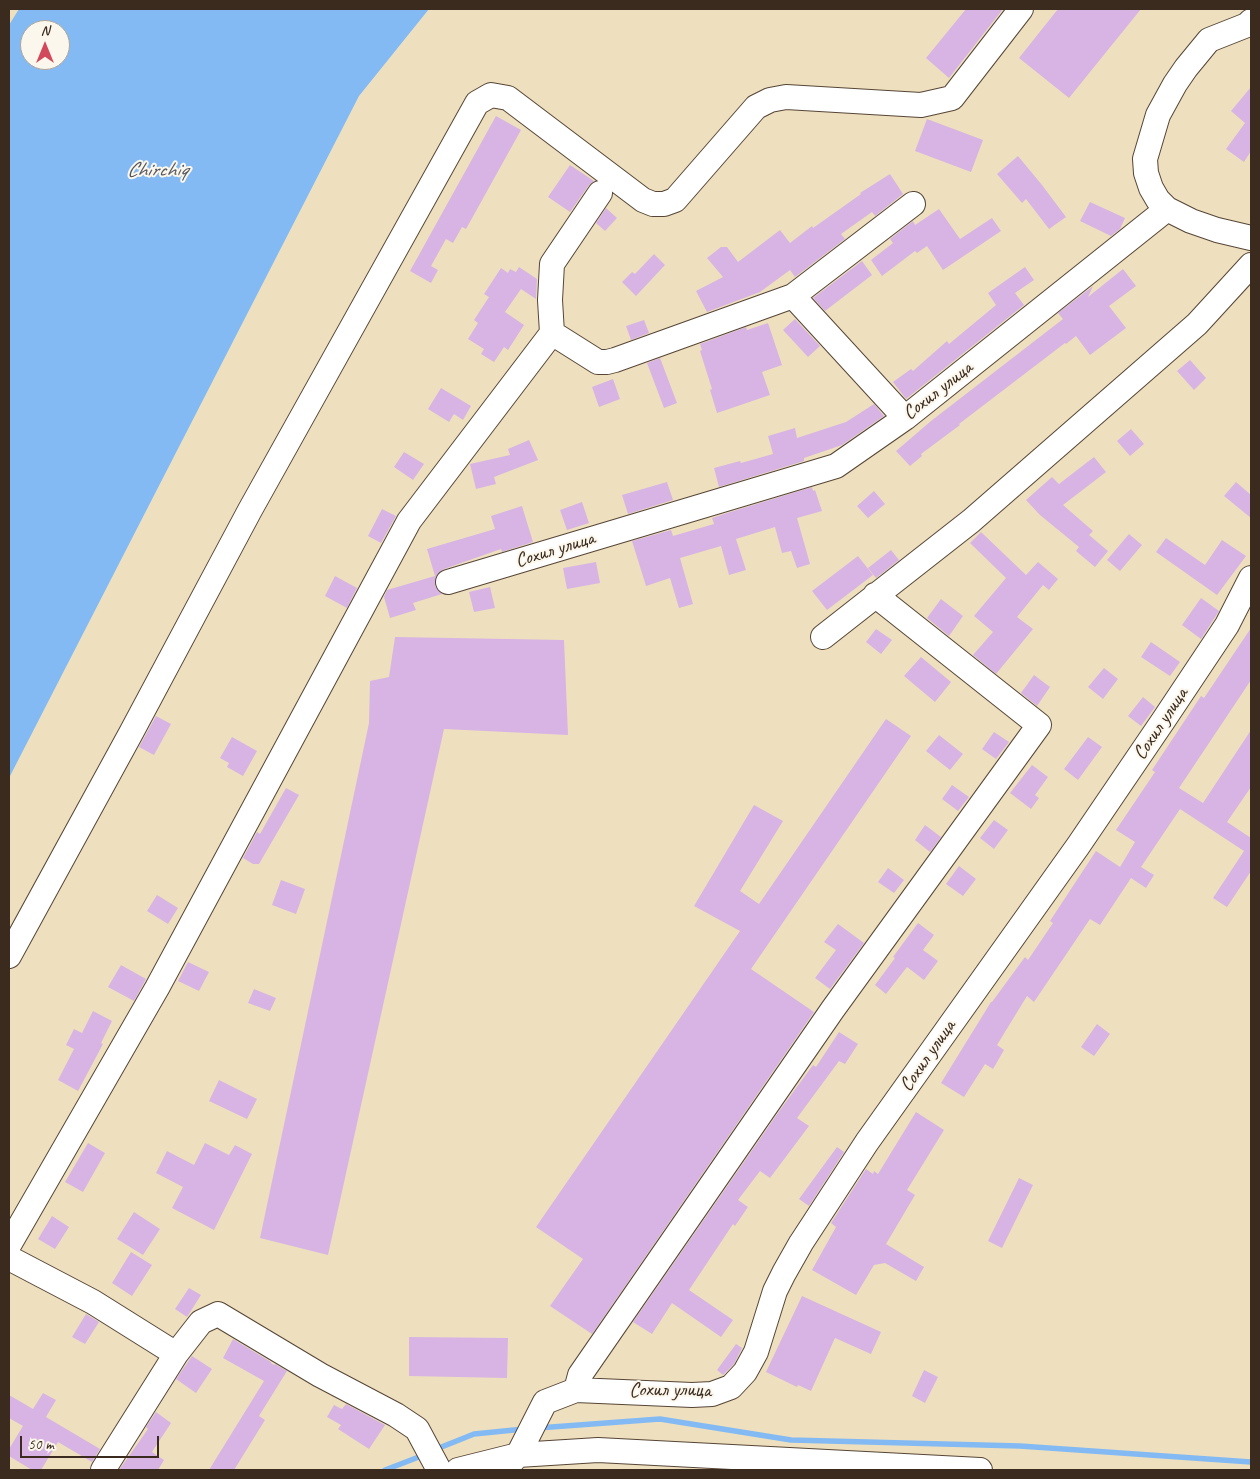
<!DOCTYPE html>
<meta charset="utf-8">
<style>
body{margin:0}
#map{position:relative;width:1260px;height:1479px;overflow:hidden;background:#eee0be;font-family:Caveat,sans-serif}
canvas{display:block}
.frame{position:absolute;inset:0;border:10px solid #3b2a1e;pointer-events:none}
.north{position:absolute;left:20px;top:20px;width:50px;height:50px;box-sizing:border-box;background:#fbf7ec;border:1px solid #aea59a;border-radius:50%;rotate:0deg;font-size:14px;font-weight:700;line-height:20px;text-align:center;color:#3b2a1e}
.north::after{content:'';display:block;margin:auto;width:18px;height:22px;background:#d1495b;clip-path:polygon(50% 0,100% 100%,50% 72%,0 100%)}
.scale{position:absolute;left:20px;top:1436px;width:139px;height:22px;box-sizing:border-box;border:2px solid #3b2a1e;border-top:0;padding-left:6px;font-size:15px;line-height:18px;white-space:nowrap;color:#3b2a1e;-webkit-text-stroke:4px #fbf7ec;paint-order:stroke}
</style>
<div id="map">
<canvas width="1260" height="1479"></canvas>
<div class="frame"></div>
<div class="north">N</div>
<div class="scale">50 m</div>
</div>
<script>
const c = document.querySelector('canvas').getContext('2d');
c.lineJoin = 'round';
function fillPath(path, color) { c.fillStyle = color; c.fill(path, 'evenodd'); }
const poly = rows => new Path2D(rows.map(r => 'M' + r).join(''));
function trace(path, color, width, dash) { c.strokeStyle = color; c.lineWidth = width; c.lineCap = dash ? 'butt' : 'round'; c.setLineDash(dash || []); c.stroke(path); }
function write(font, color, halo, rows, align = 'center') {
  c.font = font + ' Caveat,sans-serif'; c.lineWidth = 4; c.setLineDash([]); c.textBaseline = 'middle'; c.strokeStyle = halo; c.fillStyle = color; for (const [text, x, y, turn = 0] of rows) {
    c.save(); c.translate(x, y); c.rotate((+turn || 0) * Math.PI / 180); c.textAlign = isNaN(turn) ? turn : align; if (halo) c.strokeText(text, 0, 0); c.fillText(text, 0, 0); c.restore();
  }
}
const water = poly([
 [19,9,429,9,359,96,9,778,9,25],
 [30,30,60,30,60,60,30,60]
]);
const stream = poly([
 [538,1428,660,1419,791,1440,1020,1446,1251,1462],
 [434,1450,474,1434,524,1429],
 [385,1470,424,1455]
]);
const building = poly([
 [966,9,1003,9,949,78,926,58],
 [1058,9,1141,9,1069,98,1019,58],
 [1251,87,1251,151,1244,162,1226,149,1245,123,1231,111],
 [496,116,521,130,466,229,462,227,453,243,446,239,431,266,438,270,431,283,410,271],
 [927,119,983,140,971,172,915,151],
 [1018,156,1042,185,1066,217,1049,229,1026,199,1022,203,997,174],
 [570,165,594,181,589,185,570,212,548,197],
 [890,174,903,194,875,216,872,212,841,234,845,239,795,277,790,270,760,292,707,312,696,291,723,277,707,258,721,247,727,247,738,262,780,230,790,243,812,226,813,228,861,194,860,193],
 [1090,202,1125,218,1120,229,1111,236,1080,221],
 [606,208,617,218,605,231,596,223],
 [939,209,960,239,992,218,1001,231,943,270,927,246,917,253,915,251,882,276,871,260,893,243,890,239,913,221,915,225],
 [654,254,665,265,636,296,622,282,632,272,635,274],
 [862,261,872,275,825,311,813,298],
 [519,267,537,279,536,299,521,289,505,312,524,325,508,350,504,347,494,362,481,354,484,349,468,339,478,323,474,320,489,297,484,294,501,268,508,273,510,269,516,272],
 [1025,267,1034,280,1015,293,1024,305,906,399,893,382,911,369,913,371,947,341,949,344,996,305,988,293],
 [1123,269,1136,286,1109,306,1126,328,1090,355,1076,336,1066,344,1065,343,959,424,960,425,921,454,922,456,910,466,896,451,931,421,1063,319,1058,313,1093,286,1088,297],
 [795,319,820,346,808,357,783,330],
 [644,320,649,333,631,340,626,326],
 [768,323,782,365,762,372,770,395,717,413,710,390,712,389,700,351,702,350,700,344,746,327,747,330],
 [660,358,677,403,664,408,647,363],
 [1190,360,1206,378,1194,390,1177,371],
 [613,379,620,399,599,407,592,387],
 [441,388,471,406,463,420,454,414,449,422,428,409],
 [874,404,884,416,842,445,804,458,804,461,719,487,714,468,740,461,741,463,773,454,768,436,795,428,797,438,846,422],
 [1131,429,1144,444,1130,456,1117,441],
 [529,440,538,460,494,477,496,484,476,489,470,464,510,455,508,449],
 [404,452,424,464,413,480,394,467],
 [1094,457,1106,472,1063,505,1093,531,1089,535,1108,551,1095,567,1076,551,1079,547,1040,515,1026,500,1052,477,1059,484],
 [667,482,673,500,628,514,622,495],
 [1236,482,1251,495,1251,518,1224,496],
 [812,487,813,491,815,490,822,511,797,518,810,564,797,568,791,551,782,553,775,527,736,539,746,570,729,575,721,546,680,558,693,604,679,608,670,578,646,586,632,541,671,530,673,536,714,524,712,518,727,513],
 [874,491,885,504,868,518,857,506],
 [582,502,589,523,567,530,560,510],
 [522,506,533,542,502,552,501,549,444,569,438,573,435,579,435,586,442,594,413,603,416,610,390,618,384,597,387,590,435,576,427,549,495,529,491,516],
 [382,509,396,516,381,543,368,536],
 [981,532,1026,575,1038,562,1058,579,1049,590,1043,585,1017,617,1033,629,996,674,973,655,993,632,974,616,1006,578,970,543],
 [1129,534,1142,545,1120,571,1107,560],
 [1166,538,1205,565,1222,540,1246,556,1217,595,1156,552],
 [891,550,899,560,876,578,868,568],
 [858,556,873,575,827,610,812,591],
 [596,562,600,583,567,589,563,568],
 [335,576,357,588,347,608,325,596],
 [490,587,495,608,474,612,469,592],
 [1201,598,1219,611,1201,639,1182,625],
 [941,599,963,616,949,636,927,618],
 [1251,628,1251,680,1179,788,1203,803,1251,730,1251,787,1227,822,1251,838,1251,871,1227,907,1213,898,1244,851,1180,809,1141,867,1154,875,1146,888,1131,878,1100,925,1090,919,1034,1002,1027,996,997,1045,1004,1050,993,1069,985,1064,964,1097,941,1083,991,1002,992,1002,1025,957,1028,960,1053,923,1050,921,1096,851,1120,867,1135,842,1116,830,1155,772,1152,770,1201,696,1204,698],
 [876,629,892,640,881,654,866,642],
 [395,637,564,640,568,735,444,729,328,1255,260,1238,369,723,370,681,389,677],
 [1151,642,1180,662,1170,676,1141,657],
 [921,657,951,682,935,702,904,676],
 [1104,668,1118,679,1103,699,1088,687],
 [1034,675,1050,687,1037,706,1021,693],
 [1143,697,1155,707,1141,726,1128,716],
 [156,716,171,724,154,755,139,747],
 [886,719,911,736,751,969,814,1012,592,1334,550,1306,583,1259,536,1227,740,931,694,906,754,805,783,821,740,891,759,904],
 [994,732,1009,742,996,759,982,749],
 [939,735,963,754,950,770,926,751],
 [232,737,257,751,243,776,227,767,229,763,220,758],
 [1088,737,1102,747,1078,780,1064,769],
 [1032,765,1048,777,1035,795,1039,798,1031,809,1010,793],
 [952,785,969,797,958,811,942,799],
 [286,788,299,795,259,864,253,864,243,858,257,832,260,834],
 [994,820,1008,830,994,849,980,838],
 [925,825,941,837,930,852,915,840],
 [959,866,976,879,963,896,946,884],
 [888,868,904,880,894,893,878,882],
 [281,880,305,889,296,914,272,905],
 [157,895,178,908,168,924,147,911],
 [918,923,934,935,923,950,938,961,924,980,907,967,886,994,875,985,895,958,893,957],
 [838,924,864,943,830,989,815,978,836,950,824,942],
 [188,962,209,972,199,991,178,981],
 [121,965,146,979,134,1001,108,987],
 [254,989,276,998,270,1011,248,1003],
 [93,1011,112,1021,101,1043,103,1044,78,1091,58,1080,74,1049,66,1045,74,1029,82,1033],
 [1097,1024,1110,1034,1094,1056,1081,1047],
 [839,1032,858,1044,845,1064,839,1061,797,1118,809,1126,770,1178,760,1171,738,1200,748,1207,735,1226,733,1224,689,1290,733,1320,721,1337,672,1303,652,1334,633,1322,780,1110,813,1065,816,1067],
 [219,1080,257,1099,247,1119,209,1101],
 [916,1112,944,1130,907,1190,915,1195,886,1244,924,1267,916,1281,885,1263,874,1265,856,1295,812,1270,836,1227,831,1223,866,1169,873,1174,874,1171,878,1174],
 [88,1143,105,1153,83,1192,65,1182],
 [205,1143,229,1155,235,1145,252,1154,214,1230,172,1208,183,1187,156,1173,167,1151,194,1165],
 [837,1147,844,1152,809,1206,799,1199],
 [1019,1178,1033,1185,1002,1248,988,1241],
 [134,1212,160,1229,143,1255,117,1239],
 [52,1216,69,1227,55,1249,38,1239],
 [131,1252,152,1265,132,1296,112,1283],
 [189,1288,201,1295,187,1317,175,1309],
 [802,1296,881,1332,871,1354,835,1338,811,1391,798,1385,797,1387,766,1372],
 [86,1314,99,1322,85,1344,72,1337],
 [409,1337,508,1338,507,1378,409,1376],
 [233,1339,271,1362,271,1363,274,1365,275,1364,287,1371,259,1416,265,1420,234,1470,209,1470,264,1381,223,1358],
 [736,1344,742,1348,734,1364,723,1375,717,1370],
 [192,1356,212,1369,196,1393,176,1379],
 [924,1370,938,1377,925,1403,912,1396],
 [43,1393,56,1400,46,1417,100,1449,92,1462,58,1442,41,1470,32,1470,9,1456,9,1449,23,1426,9,1418,9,1395,33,1409],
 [346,1404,385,1425,369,1449,338,1429,341,1425,327,1417,334,1405,342,1409],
 [156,1412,171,1423,152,1452,164,1460,158,1470,119,1470,148,1429,146,1427]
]);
const minor = poly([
 [1251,21,1247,25,1209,40,1186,68,1175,84,1158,115,1145,159,1146,173,1151,188,1158,200,1167,209,1191,221,1217,230,1251,238],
 [793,296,905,418],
 [552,333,598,362,607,362,615,360,793,296,913,204],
 [448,582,836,466,905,418,1167,209],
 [823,637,971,521,1197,324,1251,265],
 [9,956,131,733,250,510,477,103,491,95,508,98,643,200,653,204,664,204,675,200,756,107,770,100,786,97,921,105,952,98,1021,9],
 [9,1245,157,988,409,521,552,333,550,300,552,264,600,193],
 [9,1258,93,1302,176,1354,201,1322,218,1314,320,1375,396,1415,417,1429,439,1470],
 [576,1390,580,1375,833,1009,1039,725,875,595],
 [103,1470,176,1354],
 [458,1470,518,1455,598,1450,980,1470],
 [504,1470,518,1455,545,1402,576,1390,692,1395,712,1394,731,1387,745,1372,756,1352,775,1291,784,1273,801,1243,867,1142,1078,846,1163,721,1227,625,1251,578]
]);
const streetNames = [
 ["Сохил улица",938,391,-38],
 ["Сохил улица",555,550,-17],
 ["Сохил улица",1161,724,-56],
 ["Сохил улица",928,1056,-55],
 ["Сохил улица",670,1391]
];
const waterNames = [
 ["Chirchiq",157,170]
];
fillPath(water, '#84baf3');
trace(stream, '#84baf3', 5.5);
fillPath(building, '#d7b4e3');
trace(minor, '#564536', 26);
trace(minor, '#fff', 24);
write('20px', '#3b2a1e', '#fbf7ec', streetNames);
write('italic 21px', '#51555e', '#fbf7ec', waterNames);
</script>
